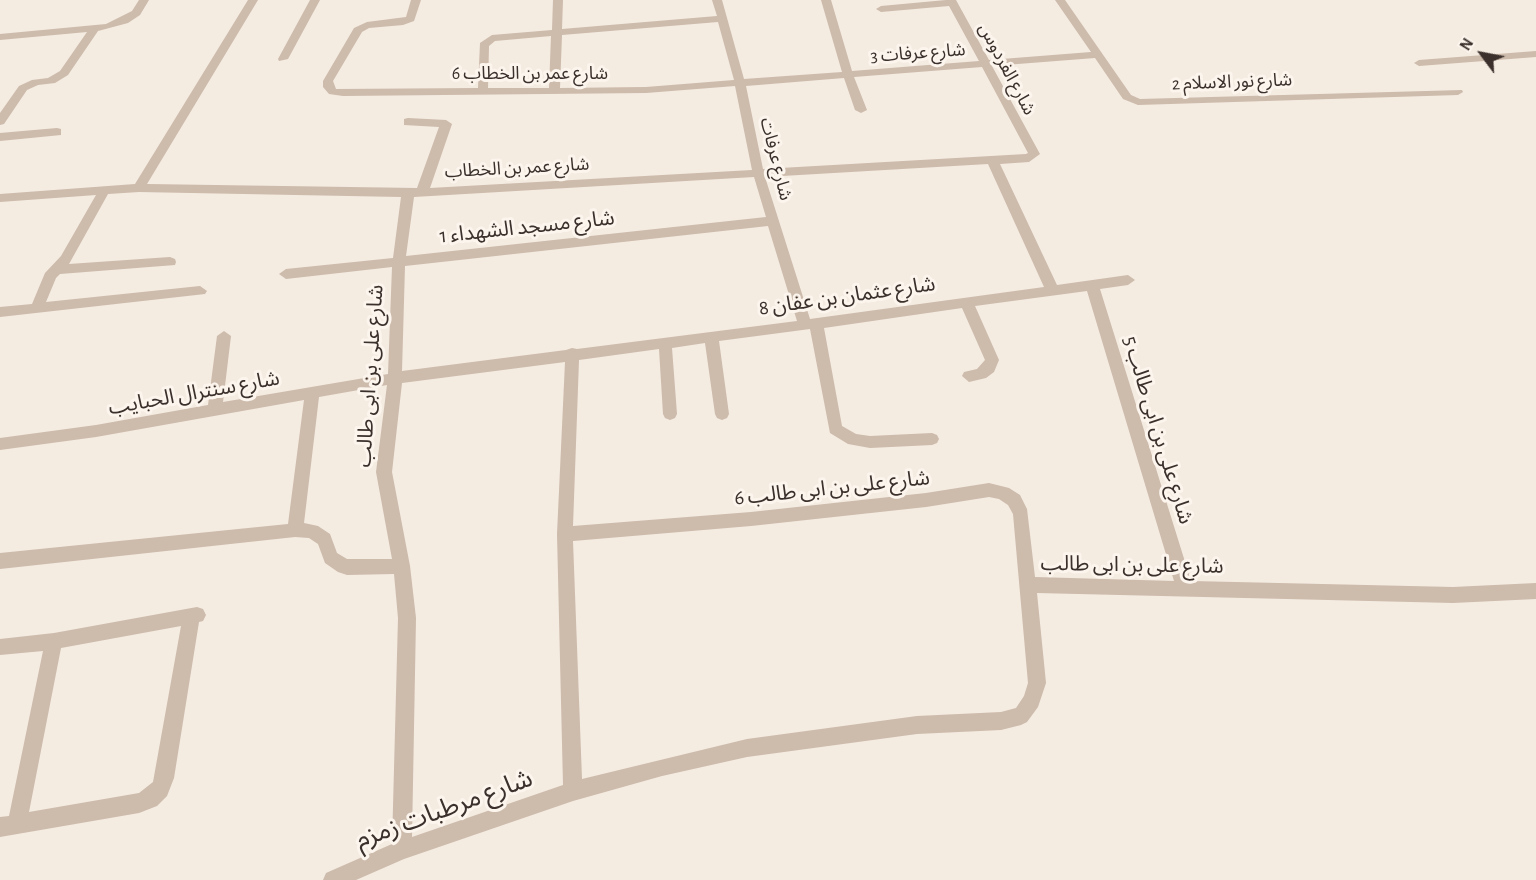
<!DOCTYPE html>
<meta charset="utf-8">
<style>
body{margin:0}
#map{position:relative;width:1536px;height:880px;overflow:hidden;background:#f4ebe1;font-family:"Alegreya Sans",sans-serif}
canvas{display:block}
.north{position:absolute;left:1452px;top:24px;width:60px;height:60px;-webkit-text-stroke:4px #fbf5ee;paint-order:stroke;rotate:302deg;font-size:16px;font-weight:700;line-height:24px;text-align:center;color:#3b302b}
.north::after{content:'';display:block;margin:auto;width:21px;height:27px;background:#3b302b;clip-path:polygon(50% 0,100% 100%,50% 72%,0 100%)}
</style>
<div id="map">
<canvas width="1536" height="880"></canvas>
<div class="north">N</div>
</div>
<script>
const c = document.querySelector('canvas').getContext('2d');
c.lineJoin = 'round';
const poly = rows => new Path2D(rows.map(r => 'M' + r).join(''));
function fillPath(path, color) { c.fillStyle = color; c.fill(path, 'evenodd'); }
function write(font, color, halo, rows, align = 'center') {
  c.font = font + ' "Alegreya Sans","Noto Sans Arabic",sans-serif'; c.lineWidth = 6; c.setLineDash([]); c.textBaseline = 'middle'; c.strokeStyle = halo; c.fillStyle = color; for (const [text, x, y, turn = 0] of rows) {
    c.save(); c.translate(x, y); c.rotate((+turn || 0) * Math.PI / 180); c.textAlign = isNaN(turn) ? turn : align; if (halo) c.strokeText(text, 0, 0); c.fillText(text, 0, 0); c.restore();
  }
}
const lane = poly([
 [1536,51,1536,57,1419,66,1414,63,1419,60,1536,51]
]);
const street = poly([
 [139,0,149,0,140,15,128,23,98,31,68,75,55,83,38,85,27,90,4,124,0,125,0,113,19,86,32,80,48,78,60,71,87,32,0,40,0,34,106,24,132,11,139,0],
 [248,0,258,0,147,184,417,188,439,127,404,125,404,119,408,118,446,120,452,124,430,188,752,170,735,86,646,93,343,96,329,94,323,87,323,81,354,28,367,22,406,17,411,0,421,0,414,21,403,25,369,28,362,32,333,81,336,89,478,88,480,43,492,35,552,30,553,0,563,0,562,29,717,16,712,0,722,0,744,79,842,72,821,0,831,0,852,71,979,61,949,6,881,12,876,9,881,6,946,0,956,0,989,60,1091,52,1055,0,1065,0,1131,95,1140,99,1462,90,1463,92,1458,95,1138,105,1123,99,1095,58,992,66,1040,154,1029,162,1000,164,1057,285,1128,275,1135,280,1128,285,1100,289,1191,581,1453,587,1536,583,1536,599,1453,603,1037,593,1046,683,1038,707,1027,722,1021,725,1001,730,917,734,747,757,662,776,573,801,404,859,356,880,323,880,326,873,392,844,398,618,394,574,347,575,338,572,325,563,318,544,309,538,295,537,0,569,0,553,288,524,304,400,96,437,0,450,0,438,96,425,208,405,217,336,224,331,231,336,223,402,388,374,392,267,286,279,279,274,286,269,393,258,401,197,139,192,108,194,69,264,170,257,175,259,176,262,175,265,60,274,56,278,46,302,200,286,207,291,205,294,0,317,0,307,32,304,45,273,61,256,96,195,0,202,0,194,135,184,248,0],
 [718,22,734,80,646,87,560,88,562,35,718,22],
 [551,36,549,88,488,88,489,46,495,41,551,36],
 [982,67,1028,153,1026,154,763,169,746,86,844,78,855,110,861,113,867,110,854,77,982,67],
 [988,164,1044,287,810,319,765,177,988,164],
 [754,177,766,217,406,256,414,197,754,177],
 [768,226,797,321,577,349,572,348,566,350,402,371,405,266,768,226],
 [1087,291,1174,581,1035,577,1027,509,1020,495,1009,488,989,483,926,493,751,512,573,526,579,360,659,349,663,414,665,418,670,420,675,418,677,414,672,348,705,343,715,414,717,418,722,420,727,418,729,414,719,341,810,329,830,433,848,444,870,448,932,445,937,443,939,439,937,435,932,433,870,436,856,434,842,426,824,328,962,308,985,360,977,369,964,372,962,376,969,382,986,378,994,372,999,360,975,306,1087,291],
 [565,362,557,534,563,785,412,837,416,618,410,566,392,472,402,383,565,362],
 [387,385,376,472,392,559,347,559,337,553,330,534,318,526,304,523,319,397,387,385],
 [989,497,999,499,1008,505,1013,514,1028,683,1024,696,1016,708,1001,712,917,716,747,739,582,779,573,541,751,526,926,507,989,497],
 [310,0,320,0,288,59,279,61,278,59,310,0],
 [57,128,61,129,61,135,0,141,0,133,57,128],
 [197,607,203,609,206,615,203,621,199,622,174,778,167,796,157,806,139,813,0,837,0,817,9,816,43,651,0,655,0,639,54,633,197,607],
 [181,626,153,782,139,793,29,812,61,648,181,626]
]);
const farStreetnames = [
 ["شارع عرفات 3",918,53,-4],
 ["شارع الفردوس",1007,69,62],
 ["شارع عمر بن الخطاب 6",530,74],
 ["شارع نور الاسلام 2",1232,82,-2],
 ["شارع عرفات",776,159,76],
 ["شارع عمر بن الخطاب",517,168,-3]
];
const streetNames = [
 ["شارع مسجد الشهداء 1",527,227,-6],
 ["شارع عثمان بن عفان 8",847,296,-8],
 ["شارع على بن ابى طالب",370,376,-86],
 ["شارع سنترال الحبايب",194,393,-10],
 ["شارع على بن ابى طالب 5",1158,430,73],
 ["شارع على بن ابى طالب 6",832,488,-6],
 ["شارع على بن ابى طالب",1132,565,1]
];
const nearStreetnames = [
 ["شارع مرطبات زمزم",444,809,-20]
];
fillPath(lane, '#cdbbac');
fillPath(street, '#cdbbac');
write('18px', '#3b302b', '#fbf5ee', farStreetnames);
write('21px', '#3b302b', '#fbf5ee', streetNames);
write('26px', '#3b302b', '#fbf5ee', nearStreetnames);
</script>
